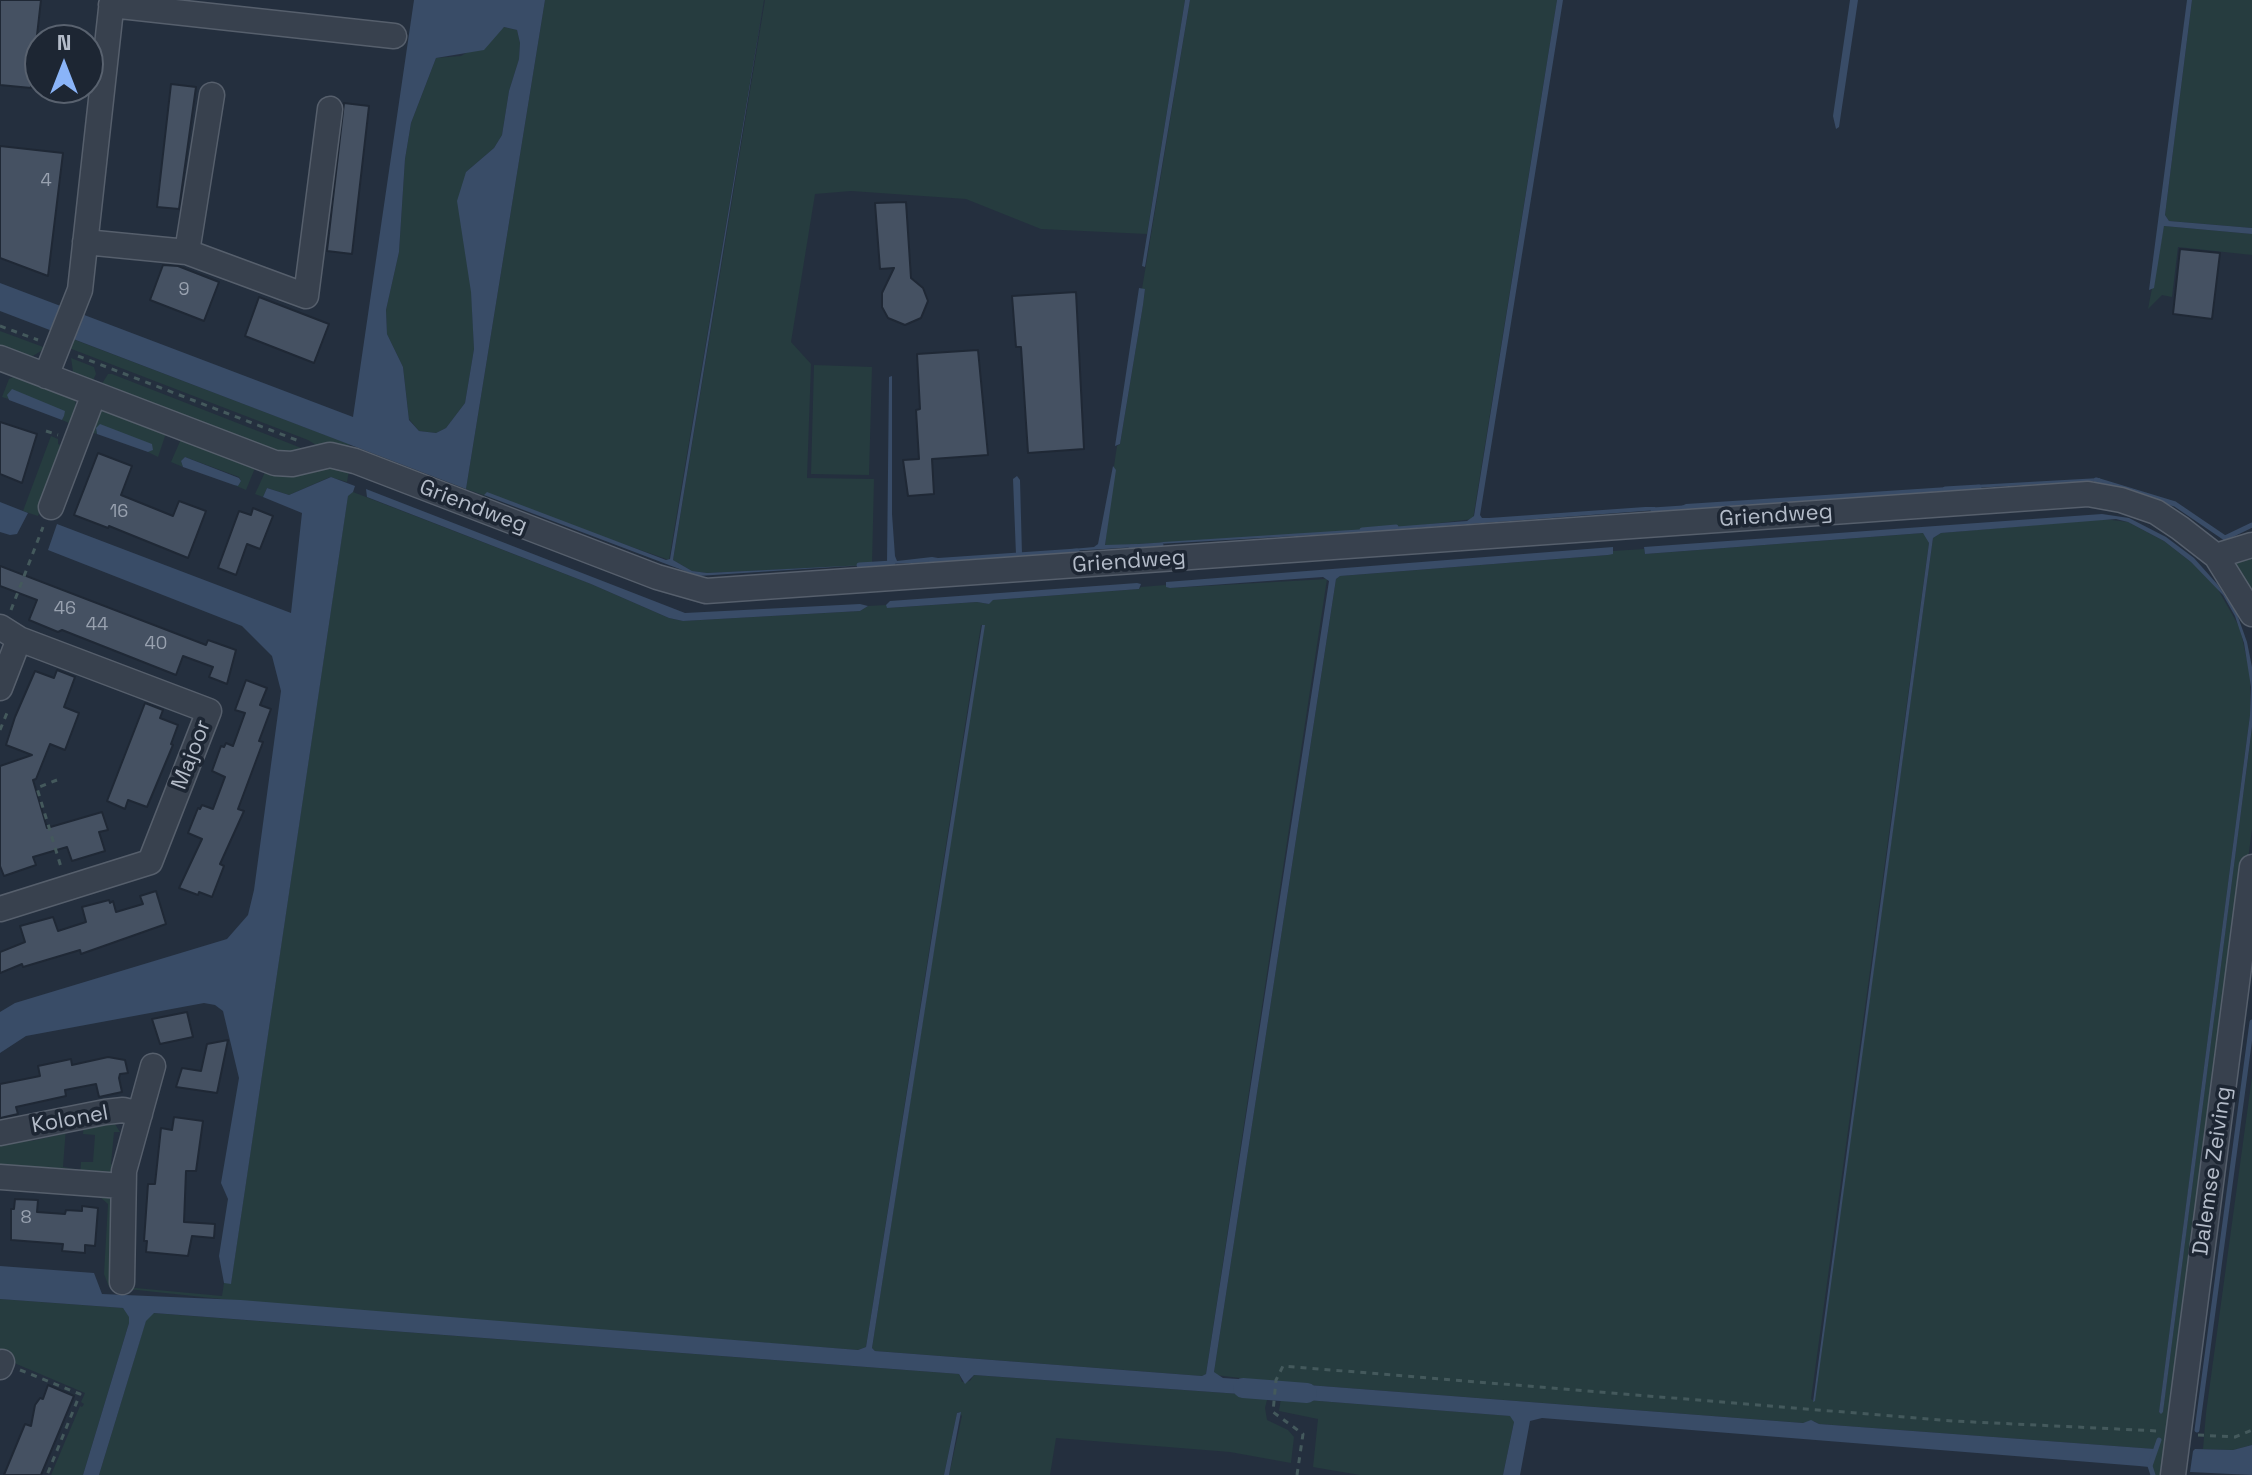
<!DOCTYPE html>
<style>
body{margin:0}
#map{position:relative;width:2252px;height:1475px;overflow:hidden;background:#242f3e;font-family:"Space Grotesk",sans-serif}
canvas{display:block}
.north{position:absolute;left:24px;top:24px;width:80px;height:80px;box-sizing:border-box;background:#1d2633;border:2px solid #59626f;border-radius:50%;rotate:0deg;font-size:22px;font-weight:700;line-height:32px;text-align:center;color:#b4bcc9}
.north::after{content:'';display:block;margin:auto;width:28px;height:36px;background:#8ab4f8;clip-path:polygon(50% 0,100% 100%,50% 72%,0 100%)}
</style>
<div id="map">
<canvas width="2252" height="1475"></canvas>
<div class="north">N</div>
</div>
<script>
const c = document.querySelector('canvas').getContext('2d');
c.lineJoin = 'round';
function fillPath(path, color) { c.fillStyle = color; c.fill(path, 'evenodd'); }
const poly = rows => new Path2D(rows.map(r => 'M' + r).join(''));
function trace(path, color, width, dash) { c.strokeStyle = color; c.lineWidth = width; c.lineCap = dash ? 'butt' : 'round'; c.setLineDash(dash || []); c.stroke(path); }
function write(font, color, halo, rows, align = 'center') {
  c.font = font + ' "Space Grotesk",sans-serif'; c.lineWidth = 7; c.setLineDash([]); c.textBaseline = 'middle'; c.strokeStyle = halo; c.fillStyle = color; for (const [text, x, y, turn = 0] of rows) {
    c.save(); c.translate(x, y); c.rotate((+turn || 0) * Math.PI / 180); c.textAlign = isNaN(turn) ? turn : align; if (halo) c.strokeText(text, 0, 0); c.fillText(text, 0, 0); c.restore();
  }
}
const green = poly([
 [545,0,764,0,669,560,466,489],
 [765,0,1185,0,1147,234,1041,229,966,199,851,191,815,194,791,342,811,364,807,478,874,479,872,565,707,573,692,571,673,560],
 [1190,0,1557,0,1473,519,1390,529,1105,546,1114,466,1117,446,1120,444,1143,305,1145,290,1142,289],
 [2192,0,2252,0,2252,228,2169,221,2165,215],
 [504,27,517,30,520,43,519,59,509,91,502,135,494,148,466,172,474,349,465,403,446,428,436,433,419,431,409,419,403,367,387,334,386,310,399,252,405,159,411,123,436,58,461,56,497,34],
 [2164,226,2252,234,2252,255,2178,247,2172,297,2162,295,2148,309],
 [0,331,46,348,26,360,0,349],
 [70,338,349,444,347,455,326,451,308,440,69,348],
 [71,358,94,367,96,374,91,384,74,378],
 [814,365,872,367,869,475,811,474],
 [108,374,112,374,309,451,291,459,100,387],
 [17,375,75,397,76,411,72,421,69,423,62,420,64,416,2,397,9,379],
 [104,407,167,430,158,457,148,452,152,450,96,428,97,434,88,431,97,409],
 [51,436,58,439,58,444,65,447,38,516,23,511],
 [181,439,255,468,246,490,234,485,238,486,241,481,239,477,185,457,181,461,183,467,171,462],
 [350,464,347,482,330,477,289,495,267,488,263,497,255,494,266,470],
 [353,492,591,584,669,618,683,621,860,611,868,606,886,605,888,608,977,602,988,604,993,600,1139,589,1141,587,1165,585,1170,588,1327,579,1206,1374,1202,1376,875,1351,872,1348,984,625,981,625,866,1347,858,1350,268,1304,109,1287,104,1274,108,1204,100,1197,81,1195,81,1190,108,1195,114,1204,109,1277,114,1286,222,1296,224,1283,231,1283,348,495],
 [2104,519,2128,522,2164,541,2191,562,2216,586,2240,628,2250,674,2250,715,2159,1413,2163,1411,2252,727,2252,829,2167,1475,2151,1475,2154,1449,1819,1424,1814,1421,1803,1423,1282,1383,1215,1375,1214,1372,1336,579,1340,576,1608,555,1613,551,1644,549,1645,554,1923,533,1926,535,1929,543,1811,1399,1814,1401,1933,538,1941,533],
 [2252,551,2252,601,2228,558],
 [2252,1077,2252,1445,2233,1450,2203,1449,2206,1413],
 [113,1121,120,1132,114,1132,111,1164,117,1166,116,1169,111,1175,80,1176,81,1162,93,1162,95,1135,83,1134,84,1123],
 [66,1127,63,1167,76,1169,43,1167,42,1173,0,1170,0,1141,29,1135,31,1141,63,1134,62,1128],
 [0,1299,123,1308,129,1316,129,1323,83,1475,51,1475,80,1406,82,1407,84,1404,81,1402,85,1393,0,1357],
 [153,1313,959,1374,962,1382,970,1381,974,1375,1268,1396,1265,1408,1267,1420,1288,1430,1294,1437,1291,1463,1230,1452,1056,1438,1050,1475,949,1475,962,1416,959,1412,957,1413,944,1475,99,1475,146,1320],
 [1281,1398,1511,1416,1514,1422,1503,1475,1360,1475,1313,1467,1318,1419,1279,1411]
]);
const water = poly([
 [414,0,545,0,466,489,0,311,0,283,353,417],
 [504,27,517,30,520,43,519,59,509,91,502,135,494,148,466,172,457,201,471,292,474,349,465,403,446,428,436,433,419,431,409,420,403,367,387,334,386,310,399,252,405,159,411,123,436,58,484,50],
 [764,0,673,560,692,571,707,573,865,565,698,576,484,495,487,492,666,560,670,559],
 [1185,0,1190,0,1145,267,1142,266],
 [1557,0,1563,0,1480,515,1482,518,1489,518,1645,507,1655,507,1657,510,1390,530,1391,527,1467,521,1474,516],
 [1850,0,1858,0,1839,127,1836,129,1833,116],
 [2187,0,2192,0,2165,215,2169,221,2252,228,2252,234,2164,226,2154,288,2149,290],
 [1139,288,1145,289,1143,305,1120,444,1115,446],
 [892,376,892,514,895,556,897,561,932,557,938,558,937,562,887,564,889,377],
 [12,389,65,411,64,416,62,420,9,400,7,395],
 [100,424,152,444,153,450,148,452,97,434,96,428],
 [185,457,239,478,241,481,238,486,234,485,183,467,181,461],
 [1113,466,1116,470,1105,545,1137,544,1137,547,1071,551,1072,549,1094,547,1098,544],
 [1017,476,1020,480,1022,555,1020,556,1016,555,1013,479],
 [331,477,355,486,353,492,348,496,231,1284,224,1283,219,1256,228,1199,221,1183,239,1078,223,1011,215,1005,204,1003,26,1036,0,1053,0,1012,15,1003,227,939,248,915,254,890,281,691,272,656,242,626,48,550,57,524,291,613,302,513,263,497,267,488,289,495],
 [2100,478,2099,481,1973,488,1975,485],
 [1948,487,1950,489,1946,491,1710,509,1681,510,1677,508,1686,504],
 [366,489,685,613,860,604,868,606,860,611,683,621,669,618,591,584,367,497],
 [0,502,28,513,17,534,10,535,0,532],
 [2102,514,2129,518,2166,537,2194,558,2218,585,2237,614,2247,642,2252,667,2252,727,2163,1412,2161,1414,2159,1412,2250,715,2251,687,2244,643,2235,616,2223,595,2191,562,2164,541,2128,522,2116,519,1941,533,1933,538,1815,1401,1813,1402,1929,543,1923,533,1645,554,1644,547],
 [1367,529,1367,532,1157,544,1163,542],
 [1613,547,1613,554,1608,555,1340,576,1336,579,1214,1372,1223,1378,1268,1381,1268,1396,974,1375,965,1384,959,1374,154,1313,146,1321,99,1475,83,1475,129,1323,129,1317,123,1308,0,1299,0,1266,94,1273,102,1294,241,1300,858,1350,866,1347,982,625,985,625,872,1348,875,1351,1202,1376,1206,1374,1329,581,1323,577,1170,588,1166,587,1166,582],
 [1137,583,1141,584,1139,589,993,600,989,604,977,602,887,608,886,605,890,601],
 [1282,1383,1803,1423,1811,1420,1819,1424,2155,1449,2151,1475,2149,1467,2139,1466,1542,1418,1530,1421,1520,1475,1503,1475,1514,1422,1510,1416,1281,1398],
 [961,1412,949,1475,944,1475,957,1413],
 [2252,1445,2252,1475,2190,1472,2193,1451,2195,1449,2233,1450]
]);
const stream = poly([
 [2096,480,2175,504,2225,538,2252,525],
 [1945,489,1979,487],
 [1653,510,1683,508],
 [1362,530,1396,527],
 [1131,547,1161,545],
 [931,561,1077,551],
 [859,565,893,563],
 [2197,1430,2252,1022],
 [2153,1475,2150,1466,2159,1440]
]);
const canal = poly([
 [1243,1388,1307,1393]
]);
const building = poly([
 [0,0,41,0,31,88,0,85,0,0],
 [171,84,196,87,179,209,157,207,171,84],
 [344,103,369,106,352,254,327,251,344,103],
 [0,146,63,153,48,276,0,258,0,146],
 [906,202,911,278,923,288,928,301,921,318,905,325,888,318,882,307,882,293,894,268,880,269,875,203,906,202],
 [2180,249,2220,253,2212,319,2173,314,2180,249],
 [163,265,178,266,219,282,204,321,150,300,163,265],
 [1076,292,1084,449,1028,453,1021,347,1016,347,1012,296,1076,292],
 [259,297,329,324,314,363,245,336,259,297],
 [978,350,988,455,932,459,934,494,908,496,903,460,919,459,916,410,920,409,917,354,978,350],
 [0,422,37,434,22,483,0,474,0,422],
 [98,453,132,466,121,495,173,516,179,501,206,511,188,558,109,526,108,528,74,515,98,453],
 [253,508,273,516,260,549,247,544,236,575,218,568,239,511,251,515,253,508],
 [0,566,206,645,208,640,236,650,227,684,209,677,213,667,183,656,176,675,62,630,58,632,29,620,37,600,0,586,0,566],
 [57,670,75,677,64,707,79,713,65,750,50,744,36,779,33,780,47,828,102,812,108,830,99,832,105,851,72,861,67,847,33,857,36,865,4,876,0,866,0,766,32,755,6,745,15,717,35,671,54,678,57,670],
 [246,680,267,688,260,705,271,709,259,741,263,742,238,809,244,811,220,864,224,866,212,897,199,892,198,895,179,888,202,839,188,833,198,808,200,809,202,805,213,809,225,777,212,771,221,746,224,747,226,743,233,746,245,713,235,710,246,680],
 [145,703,163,710,160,718,178,725,171,744,173,745,147,807,128,800,125,809,107,801,145,703],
 [156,891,166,924,81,954,80,950,23,967,22,964,0,973,0,952,25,942,20,926,53,917,58,931,86,922,82,907,109,900,110,903,113,901,116,912,143,904,140,896,156,891],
 [187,1012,193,1037,160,1044,152,1019,187,1012],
 [228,1040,217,1093,176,1087,182,1068,201,1071,207,1044,228,1040],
 [108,1057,125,1060,128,1073,120,1074,119,1078,122,1092,99,1097,96,1084,65,1090,66,1096,16,1107,18,1114,0,1118,0,1084,40,1076,38,1066,71,1059,72,1065,108,1057],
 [174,1117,203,1121,196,1171,186,1171,184,1222,215,1224,214,1238,192,1236,188,1256,146,1252,147,1241,144,1241,148,1184,155,1184,161,1128,172,1130,174,1117],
 [15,1199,38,1200,37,1212,65,1214,66,1210,82,1211,82,1206,98,1208,95,1246,85,1245,85,1253,62,1251,63,1244,11,1240,11,1209,14,1209,15,1199],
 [48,1385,74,1396,41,1475,4,1475,25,1424,31,1426,35,1405,40,1398,43,1399,48,1385]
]);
const path = poly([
 [0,326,38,340],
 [78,356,299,441],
 [46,431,58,435],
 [11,610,43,527],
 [0,730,9,708],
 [57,780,37,788,61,867],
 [20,1370,80,1394,47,1475],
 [2198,1435,2235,1437,2252,1430],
 [1297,1475,1303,1434,1273,1412,1276,1380,1283,1366,1953,1421,2158,1431]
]);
const minor = poly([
 [111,5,394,36],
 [85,242,187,252,306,296,330,109],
 [187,252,212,95],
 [0,358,275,463,292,464,330,455,355,461,657,577,706,591,2088,494,2121,500,2156,512,2180,528,2216,556,2252,614],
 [46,376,80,290,112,0],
 [51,507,94,394],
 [2216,556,2252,545],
 [0,627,19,639,209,711,150,862,0,909],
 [0,688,19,639],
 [0,1133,105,1112,123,1110,140,1114],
 [0,1177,122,1186],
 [122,1282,124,1171,153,1066],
 [0,1367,2,1362],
 [2173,1475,2252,867]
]);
const numberNames = [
 ["4",46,181],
 ["9",184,290],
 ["16",119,512],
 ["46",65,609],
 ["44",97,625],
 ["40",156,644],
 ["8",26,1218]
];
const streetNames = [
 ["Griendweg",473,507,21],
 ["Griendweg",1776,516,-4],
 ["Griendweg",1129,562,-4],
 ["Majoor",192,755,-69],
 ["Kolonel",70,1120,-10],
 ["Dalemse Zeiving",2213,1171,-82]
];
fillPath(green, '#263c3f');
fillPath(water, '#394c67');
trace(stream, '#394c67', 5);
trace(canal, '#394c67', 20);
fillPath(building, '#455162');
trace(building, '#1f2835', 2);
trace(minor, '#565f6c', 27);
trace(path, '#44595c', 3, [6, 6]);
trace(minor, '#38414e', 24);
write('18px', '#98a1af', null, numberNames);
write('22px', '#b4bcc9', '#1d2633', streetNames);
</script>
